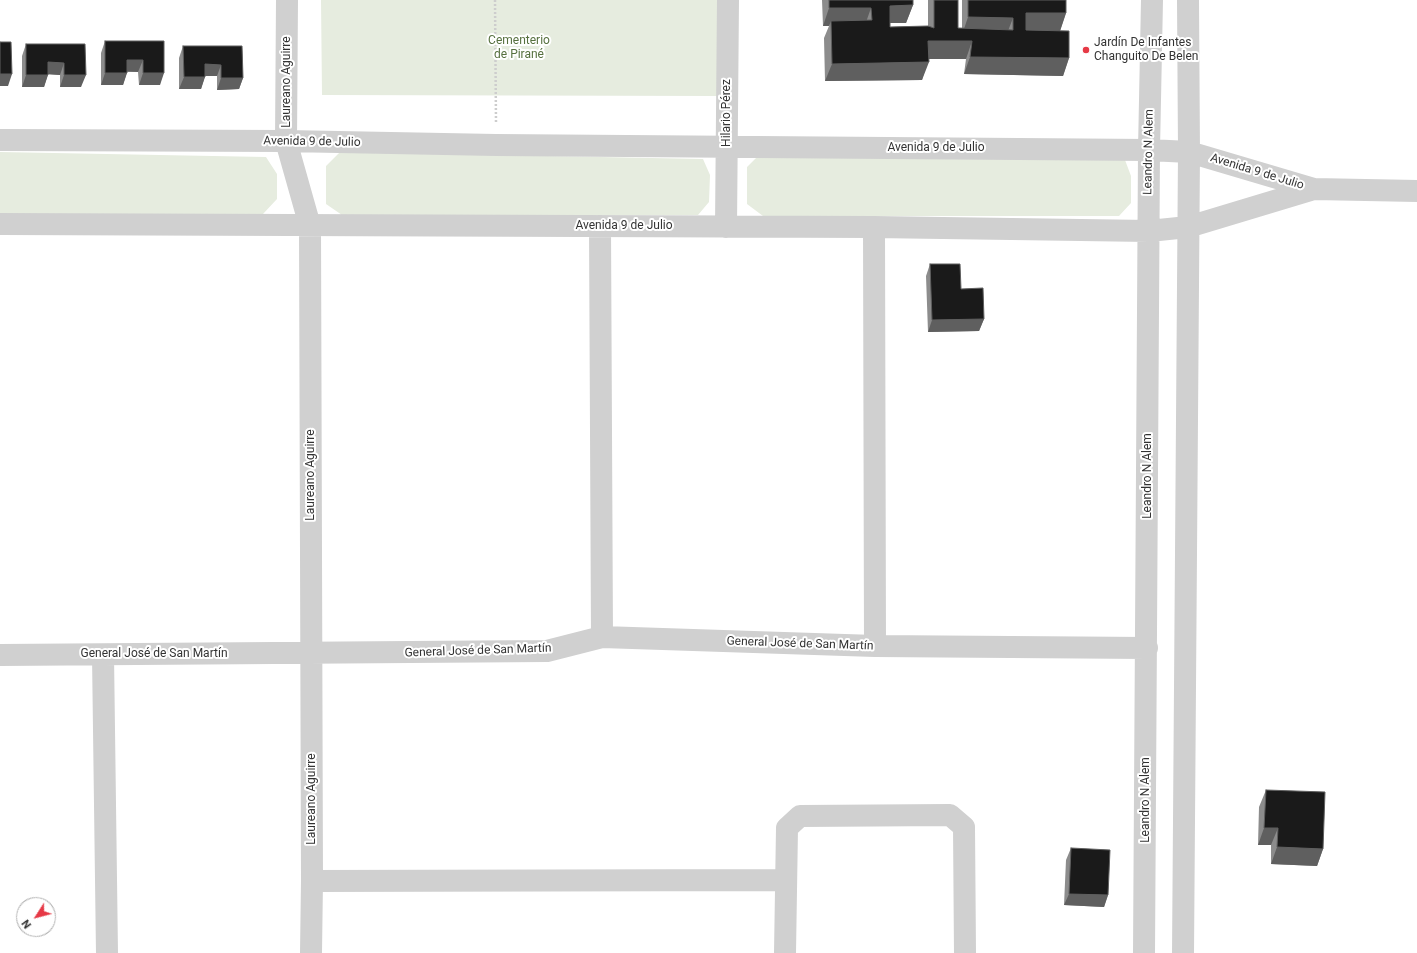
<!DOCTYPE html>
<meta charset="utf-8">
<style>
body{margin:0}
#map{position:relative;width:1417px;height:953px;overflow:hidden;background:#fff;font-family:Roboto,sans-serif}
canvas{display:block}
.north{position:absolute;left:16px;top:897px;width:40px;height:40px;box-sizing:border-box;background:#fff;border:1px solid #adadad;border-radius:50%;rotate:234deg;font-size:11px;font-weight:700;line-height:16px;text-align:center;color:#333}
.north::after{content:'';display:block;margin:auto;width:14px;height:18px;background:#e63946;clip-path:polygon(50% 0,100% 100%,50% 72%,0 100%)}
</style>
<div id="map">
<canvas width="1417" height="953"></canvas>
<div class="north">N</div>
</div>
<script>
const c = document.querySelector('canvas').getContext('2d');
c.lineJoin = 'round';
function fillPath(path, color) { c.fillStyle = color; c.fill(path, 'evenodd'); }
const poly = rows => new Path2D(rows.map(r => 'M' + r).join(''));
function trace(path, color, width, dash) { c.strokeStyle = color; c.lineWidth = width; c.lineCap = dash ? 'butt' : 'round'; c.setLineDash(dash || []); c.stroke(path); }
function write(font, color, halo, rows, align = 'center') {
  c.font = font + ' Roboto,sans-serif'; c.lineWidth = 4; c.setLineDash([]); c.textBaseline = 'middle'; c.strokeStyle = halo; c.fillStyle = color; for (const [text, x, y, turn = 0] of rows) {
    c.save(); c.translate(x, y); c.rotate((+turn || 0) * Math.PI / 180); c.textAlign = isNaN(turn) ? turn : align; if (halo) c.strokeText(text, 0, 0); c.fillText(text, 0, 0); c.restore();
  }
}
const green = poly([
 [321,0,717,0,718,96,322,95],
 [0,152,266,157,277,174,277,199,263,214,0,214],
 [340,152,703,159,710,175,709,202,698,215,342,215,326,204,326,166],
 [761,153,1125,160,1131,176,1131,203,1119,216,763,216,747,204,747,167]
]);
const path = poly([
 [495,0,496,123]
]);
const minor = poly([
 [287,0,286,141,310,226,312,881,311,953],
 [0,140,286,141,496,145,1149,150,1189,152,1314,189,1417,191],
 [0,224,874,227,1149,231,1188,227,1314,189],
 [600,226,602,637],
 [726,227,728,0],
 [874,227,875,646],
 [0,655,547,651,602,637,875,646,1147,648],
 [103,655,107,953],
 [312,881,786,880],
 [785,953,787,828,800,816,950,815,964,827,965,953],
 [1144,953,1149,150,1152,0],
 [1183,953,1189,152,1188,0]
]);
const wall = poly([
 [822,0,913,0,913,5,906,23,890,23,890,27,928,26,928,0,958,0,958,28,962,28,962,0,1066,0,1066,13,1060,31,1069,58,1063,76,964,74,966,59,928,59,922,80,825,81,824,38,829,26,823,26],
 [105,41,164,41,160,85,139,85,138,72,127,72,123,85,101,85,101,53],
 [26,44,85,44,81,87,60,87,60,75,48,74,44,87,22,87,22,56],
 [183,46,242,46,243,78,239,89,217,90,217,76,205,76,201,89,179,89,179,58],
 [930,264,961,289,984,319,979,331,928,332,926,276],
 [1266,790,1323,849,1317,866,1271,864,1271,845,1258,845,1259,807],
 [1071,848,1108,895,1104,907,1064,905,1066,860]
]);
const shadedWall = poly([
 [913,5,906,23,883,23,890,6],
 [829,8,871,8,865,25,831,21,829,26,823,26],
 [1026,13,1066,13,1060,31,1020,30],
 [968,17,1013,18,1006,36,962,35],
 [928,41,972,41,966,59,922,59],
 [970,57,1069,58,1063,76,964,74],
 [127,60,143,60,138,72,122,71],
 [48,62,64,63,60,75,44,74],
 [929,62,922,80,825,81,832,64],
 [205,64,221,65,217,76,201,76],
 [105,73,127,73,123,85,101,85],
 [143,73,164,73,160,85,139,85],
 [0,74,12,74,8,86,0,86],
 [26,75,48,75,44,87,22,87],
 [64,75,86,75,81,87,60,87],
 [184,77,205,77,201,89,179,89],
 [221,78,243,78,239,89,217,90],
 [984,319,979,331,928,332,932,320],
 [1264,828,1278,828,1271,845,1258,845],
 [1277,847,1323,849,1317,866,1271,864],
 [1069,894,1108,895,1104,907,1064,905]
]);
const building = poly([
 [829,0,913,0,913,5,890,6,890,27,928,26,934,28,934,0,958,0,958,28,1013,30,1013,18,968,17,968,0,1066,0,1066,13,1026,13,1026,30,1069,31,1069,58,970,57,972,41,928,41,929,62,832,64,831,21,872,20,871,8,829,8,829,0],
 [105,41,164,41,164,73,143,73,143,60,127,60,127,73,105,73,105,41],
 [0,42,11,42,12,74,0,74,0,42],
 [26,44,85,44,86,75,64,75,64,63,48,62,48,75,26,75,26,44],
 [183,46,242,46,243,78,221,78,221,65,205,64,205,77,184,77,183,46],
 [930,264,960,264,961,289,983,288,984,319,932,320,930,264],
 [1266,790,1325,792,1323,849,1277,847,1278,828,1264,828,1266,790],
 [1071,848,1110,850,1108,895,1069,894,1071,848]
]);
const markers = [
 [1086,50,4,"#e63946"]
];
const parkNames = [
 ["Cementerio",519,41],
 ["de Pirané",519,55]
];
const poiNames = [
 ["Jardín De Infantes",1094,43],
 ["Changuito De Belen",1094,57]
];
const streetNames = [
 ["Laureano Aguirre",287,82,-90],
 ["Hilario Pérez",727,113,-90],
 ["Avenida 9 de Julio",312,142,1],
 ["Avenida 9 de Julio",936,148],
 ["Leandro N Alem",1149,152,-89],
 ["Avenida 9 de Julio",1257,172,17],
 ["Avenida 9 de Julio",624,226],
 ["Laureano Aguirre",311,475,-90],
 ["Leandro N Alem",1148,476,-90],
 ["General José de San Martín",800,644,2],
 ["General José de San Martín",478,651,-2],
 ["General José de San Martín",154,654],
 ["Laureano Aguirre",312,799,-90],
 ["Leandro N Alem",1146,800,-90]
];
fillPath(green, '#e6ecdf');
trace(path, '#cdcdcd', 2.5, [2, 2]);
trace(minor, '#d0d0d0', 22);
fillPath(wall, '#8c8c8c');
fillPath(shadedWall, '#5f5f5f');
fillPath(building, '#1a1a1a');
trace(building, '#5f5f5f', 1);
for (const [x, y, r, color] of markers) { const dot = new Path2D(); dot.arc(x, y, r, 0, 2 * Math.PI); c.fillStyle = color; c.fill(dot); trace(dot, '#fff', 1.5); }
write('12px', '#56703f', '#fff', parkNames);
write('12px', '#333', '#fff', poiNames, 'left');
write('12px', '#333', '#fff', streetNames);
</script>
